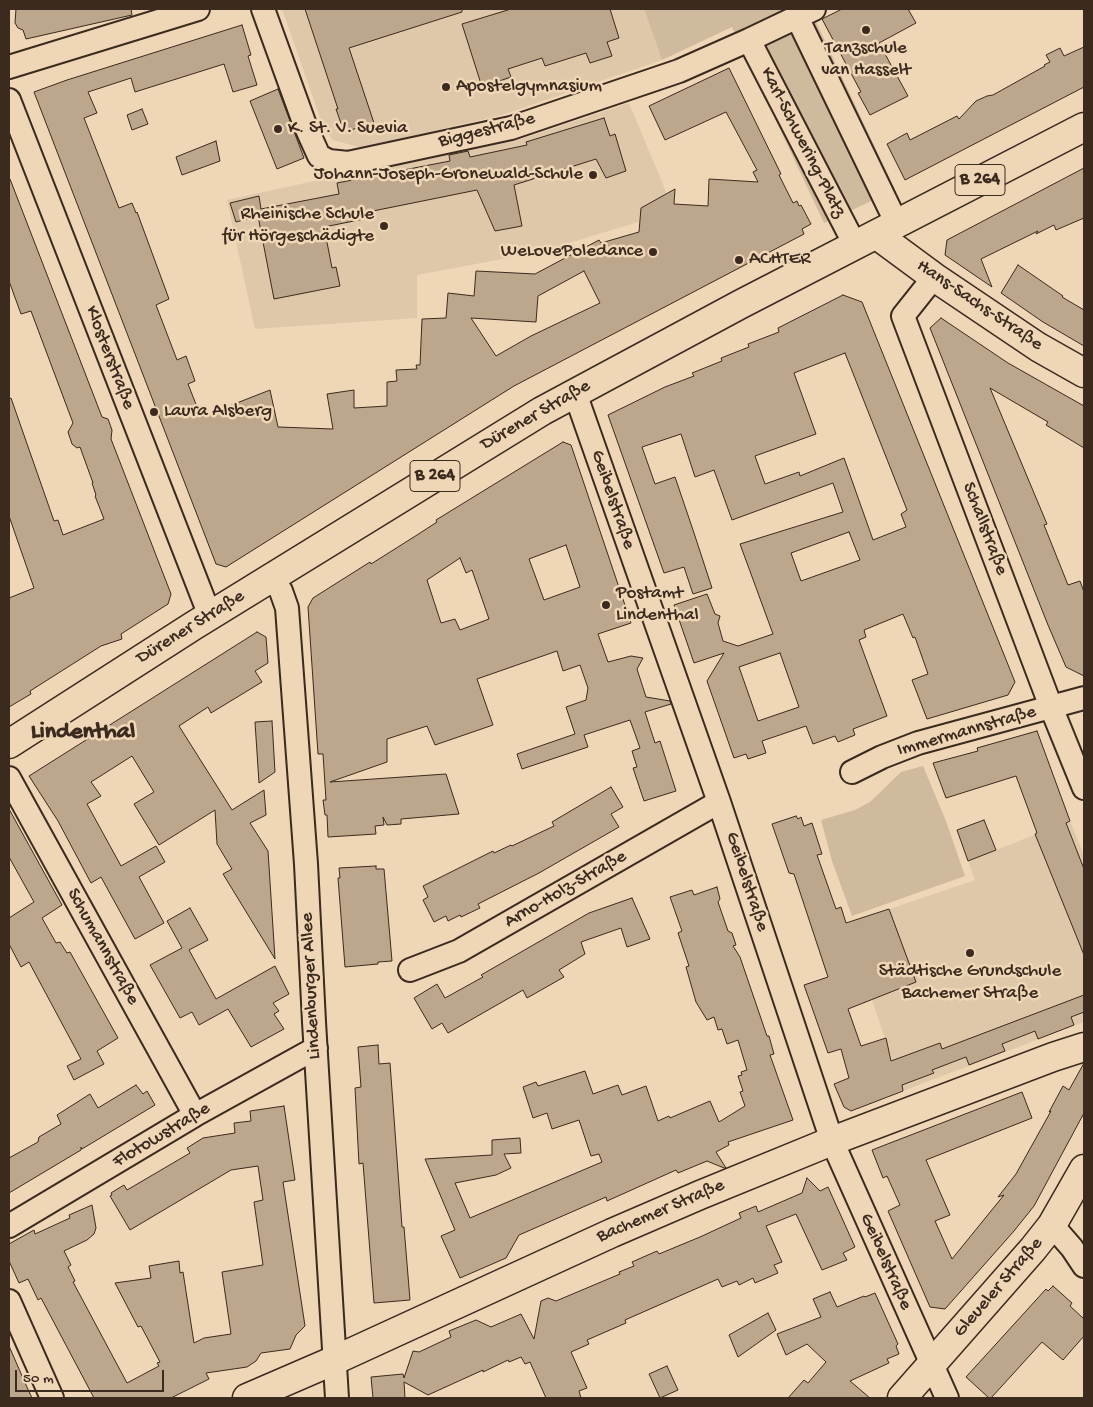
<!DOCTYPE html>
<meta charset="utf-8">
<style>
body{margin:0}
#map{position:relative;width:1093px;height:1407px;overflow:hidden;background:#eed6b6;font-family:"Gochi Hand",sans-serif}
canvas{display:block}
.frame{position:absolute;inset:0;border:10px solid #3b2a1e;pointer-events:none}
.scale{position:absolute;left:15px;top:1370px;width:149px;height:22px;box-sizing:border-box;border:2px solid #3b2a1e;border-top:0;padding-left:6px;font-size:15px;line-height:18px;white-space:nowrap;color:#3b2a1e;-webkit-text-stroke:4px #eed6b6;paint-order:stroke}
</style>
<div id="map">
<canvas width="1093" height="1407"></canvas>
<div class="frame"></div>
<div class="scale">50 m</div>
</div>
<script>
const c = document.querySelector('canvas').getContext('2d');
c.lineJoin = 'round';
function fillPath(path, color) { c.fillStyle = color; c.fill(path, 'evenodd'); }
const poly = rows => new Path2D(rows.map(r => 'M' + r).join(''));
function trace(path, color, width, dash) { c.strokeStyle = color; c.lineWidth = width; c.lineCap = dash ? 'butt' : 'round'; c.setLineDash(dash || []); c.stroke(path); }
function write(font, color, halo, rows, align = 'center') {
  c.font = font + ' "Gochi Hand",sans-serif'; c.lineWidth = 5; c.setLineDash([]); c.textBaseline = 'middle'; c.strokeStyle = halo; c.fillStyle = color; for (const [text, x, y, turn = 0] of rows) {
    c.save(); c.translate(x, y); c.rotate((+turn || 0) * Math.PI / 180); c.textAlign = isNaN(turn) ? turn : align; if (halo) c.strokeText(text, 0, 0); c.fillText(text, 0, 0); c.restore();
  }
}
const built = poly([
 [282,9,644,9,662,60,502,115,362,148,333,140,324,129],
 [629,103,674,211,540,252,417,275,417,318,255,329,227,200,498,141,521,139],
 [1070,821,1084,855,1084,1022,903,1091,846,924,975,880,968,861]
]);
const green = poly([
 [644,9,810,9,895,190,824,223,732,27,662,60],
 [923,766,946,821,965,876,852,916,832,861,821,820,855,810,870,802,901,772]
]);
const building = poly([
 [16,9,131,9,132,15,26,39,23,30,18,28,15,23,16,9],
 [305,9,462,9,462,12,349,48,374,123,344,132,336,109,338,109,305,9],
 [511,9,610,9,619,38,607,42,612,56,590,63,586,53,545,66,542,58,508,69,511,77,482,87,462,24,511,9],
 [842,9,908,9,916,23,879,43,908,96,870,115,858,93,861,92,822,19,842,9],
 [242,25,251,55,248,56,257,85,233,92,224,64,135,92,131,78,88,92,97,113,84,118,119,208,132,203,136,213,137,212,169,299,156,305,177,360,186,356,195,381,188,384,201,417,270,390,278,427,333,429,327,394,354,390,354,408,387,406,387,382,397,381,396,370,417,369,416,365,420,365,422,319,446,318,448,293,474,296,476,271,535,274,599,240,601,243,639,232,641,208,675,189,674,204,708,206,709,179,758,182,753,172,757,170,726,112,665,140,649,106,729,68,781,174,779,175,793,203,797,201,799,206,801,205,811,224,802,229,804,234,514,386,226,567,216,564,34,92,67,80,242,25],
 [584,271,600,303,531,336,496,356,471,318,536,322,538,296,584,271],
 [1084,47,1084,87,905,180,887,144,907,133,910,140,957,116,959,119,976,101,987,96,993,95,1045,66,1044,65,1050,62,1046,55,1060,48,1064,56,1084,47],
 [278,89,304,158,277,169,250,101,278,89],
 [142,109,148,124,132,130,127,115,142,109],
 [604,118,610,136,615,134,626,171,606,178,596,159,514,185,522,226,495,231,477,190,373,211,374,217,324,227,332,268,336,267,340,286,274,299,258,216,236,222,230,203,259,196,261,209,339,194,337,183,450,161,449,155,468,151,470,157,527,145,526,142,604,118],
 [216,141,220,161,182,175,176,157,216,141],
 [1084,168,1084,218,1056,230,1054,225,1036,234,1038,231,981,259,992,287,945,255,947,240,1084,168],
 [9,179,10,179,102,417,108,419,112,430,111,439,171,594,168,604,121,634,122,639,101,646,30,691,31,694,9,707,9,598,34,588,9,516,9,399,11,398,54,521,58,520,63,535,104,519,95,496,96,495,92,483,93,483,80,447,77,448,72,444,68,432,73,423,31,311,21,314,9,281,9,179],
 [1018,265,1063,296,1062,297,1084,310,1084,346,1043,322,1001,293,1018,265],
 [843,295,862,302,1015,682,1008,695,927,719,912,680,928,674,915,637,913,638,903,614,864,630,866,637,859,640,887,716,853,729,855,735,838,742,835,736,813,744,806,726,762,741,766,753,748,759,746,754,734,758,707,681,724,653,694,663,674,605,707,594,715,614,720,616,718,623,723,641,738,646,773,634,740,544,843,512,833,483,732,520,714,470,695,477,681,434,642,447,655,484,675,477,693,530,712,588,693,594,684,567,664,573,608,415,665,387,694,376,692,373,722,361,721,358,749,347,748,344,779,332,778,328,843,295],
 [845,353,907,510,901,514,906,527,873,540,844,458,800,476,799,472,765,484,755,456,816,434,794,373,845,353],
 [849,532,860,560,801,581,791,553,849,532],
 [780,653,799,707,758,721,739,667,780,653],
 [941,318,1008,363,1084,406,1084,448,1046,425,1048,422,990,388,1047,524,1044,525,1068,585,1080,581,1084,592,1084,676,1066,667,1048,625,930,328,941,318],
 [563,442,571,445,631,623,598,634,608,662,631,656,643,658,637,669,646,697,670,701,671,704,645,712,655,743,660,741,676,791,644,801,633,768,637,767,632,751,640,748,630,720,584,735,588,747,522,769,517,754,575,734,566,707,586,700,588,688,580,665,563,671,557,651,477,679,493,725,435,745,427,726,387,739,387,762,330,782,446,774,459,814,401,819,401,824,387,825,383,817,384,825,375,826,376,834,328,837,327,815,325,815,323,800,326,800,323,754,318,754,308,607,313,598,370,562,371,564,417,535,437,522,436,520,563,442],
 [566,545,580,587,544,600,529,559,566,545],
 [460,558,466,573,472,570,489,619,460,630,455,619,441,623,427,580,460,558],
 [257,632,266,637,268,663,255,671,262,682,211,713,208,707,179,726,232,810,264,790,266,815,250,823,268,851,275,959,223,874,232,869,217,844,215,810,159,845,134,804,154,792,132,756,91,782,101,796,87,804,121,866,156,846,165,862,139,877,164,923,135,939,101,877,91,883,58,821,29,776,257,632],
 [272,721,275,772,259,783,255,722,272,721],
 [1037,731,1070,821,1066,823,1084,869,1084,955,1035,834,1037,833,1016,776,946,798,933,763,978,751,977,748,1037,731],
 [611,787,623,807,611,814,619,827,539,873,478,904,480,908,461,917,460,915,448,921,446,916,434,922,423,900,428,897,423,886,493,851,494,853,511,845,512,846,554,826,552,822,611,787],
 [9,809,62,905,42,918,56,943,60,942,67,953,70,952,118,1038,97,1051,104,1064,74,1080,67,1066,81,1059,29,962,21,967,9,944,9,918,34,902,9,857,9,809],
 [796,816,798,819,801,817,804,826,812,823,822,854,817,855,836,909,841,907,846,923,889,909,916,982,848,1009,861,1046,886,1038,891,1061,940,1043,942,1049,1084,995,1084,1012,1071,1017,1074,1025,1038,1039,1035,1031,1002,1044,1005,1051,969,1065,966,1057,932,1070,934,1073,902,1085,903,1091,851,1111,844,1107,834,1084,849,1078,841,1049,828,1053,804,985,828,977,794,874,789,873,772,824,796,816],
 [984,820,996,850,968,861,957,830,984,820],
 [376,866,376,869,384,869,392,961,378,962,378,964,345,967,338,878,340,878,339,868,376,866],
 [717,887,720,899,718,902,728,931,732,933,736,945,733,946,740,957,767,1036,769,1036,774,1054,770,1055,793,1120,728,1142,729,1145,716,1152,726,1168,724,1168,707,1161,678,1173,676,1170,607,1201,606,1197,519,1235,506,1258,460,1278,441,1236,455,1230,425,1159,492,1155,492,1140,520,1138,521,1153,504,1154,511,1168,496,1175,455,1183,470,1218,602,1162,599,1154,591,1156,579,1120,552,1129,547,1113,533,1118,523,1087,536,1082,538,1086,585,1071,593,1094,618,1085,622,1095,646,1086,658,1121,669,1116,670,1118,710,1101,719,1122,745,1106,740,1092,743,1091,738,1076,742,1075,741,1072,747,1070,738,1040,727,1044,722,1029,718,1030,714,1017,707,1020,696,1002,686,967,689,966,678,933,682,931,670,897,692,890,694,895,717,887],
 [632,898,650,939,627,947,621,928,581,942,585,954,559,970,564,977,527,998,523,990,448,1033,442,1023,432,1029,414,998,437,984,445,998,483,977,481,975,589,913,632,898],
 [190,908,208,940,189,950,216,999,275,966,289,994,273,1003,279,1011,274,1014,284,1029,251,1047,228,1009,199,1025,192,1012,180,1018,150,965,182,948,167,921,190,908],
 [378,1045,379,1064,390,1063,402,1227,404,1227,410,1300,374,1303,363,1163,359,1164,355,1088,361,1087,358,1047,378,1045],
 [1084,1063,1084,1113,1034,1206,1014,1231,945,1309,930,1307,888,1211,900,1205,887,1176,883,1178,872,1150,1022,1092,1032,1118,926,1160,950,1215,935,1221,952,1259,1004,1195,998,1197,1016,1174,1051,1111,1049,1112,1063,1086,1069,1090,1084,1063],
 [136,1085,143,1094,147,1091,155,1105,82,1149,81,1147,81,1150,9,1193,9,1158,38,1142,39,1137,61,1124,57,1115,90,1094,98,1108,136,1085],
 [284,1106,295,1180,283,1182,305,1326,296,1335,290,1349,261,1353,256,1361,247,1367,206,1373,209,1379,171,1398,94,1398,41,1298,38,1300,28,1279,19,1283,9,1261,9,1244,34,1230,35,1234,70,1218,69,1215,92,1205,96,1228,94,1234,87,1240,64,1251,71,1265,68,1267,75,1281,73,1282,127,1383,159,1366,157,1363,160,1362,141,1326,138,1327,115,1283,151,1278,149,1266,179,1261,180,1273,183,1272,194,1343,204,1338,231,1334,222,1272,263,1265,254,1202,263,1200,258,1166,231,1170,130,1230,110,1196,112,1195,111,1193,124,1185,127,1190,190,1153,187,1148,203,1138,235,1133,234,1123,251,1121,250,1111,284,1106],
 [807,1178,820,1191,828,1187,855,1247,843,1253,847,1260,822,1270,796,1214,766,1226,782,1262,774,1265,778,1273,755,1283,753,1278,739,1285,737,1281,722,1287,718,1279,625,1320,626,1323,587,1340,589,1344,571,1352,587,1388,579,1391,581,1398,546,1398,530,1362,525,1364,521,1357,509,1362,508,1360,483,1372,483,1370,428,1395,404,1382,405,1398,373,1398,371,1377,403,1374,404,1378,413,1351,419,1352,451,1337,449,1331,476,1320,491,1327,521,1314,534,1339,541,1301,548,1298,556,1301,620,1274,619,1272,634,1266,632,1262,657,1251,659,1254,700,1237,741,1218,739,1213,756,1206,758,1212,802,1193,807,1178],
 [1053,1286,1072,1303,1070,1306,1084,1319,1084,1336,1063,1360,1042,1342,991,1398,989,1398,966,1377,1046,1289,1048,1291,1053,1286],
 [830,1292,837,1307,864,1296,865,1297,875,1293,898,1344,896,1346,899,1354,887,1359,889,1363,850,1381,870,1398,788,1398,804,1380,808,1383,826,1362,807,1344,786,1355,777,1334,821,1317,813,1299,830,1292],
 [768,1313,776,1330,738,1357,729,1335,768,1313],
 [9,1346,26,1385,32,1398,9,1398,9,1346],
 [667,1366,678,1390,660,1398,649,1374,667,1366]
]);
const street = poly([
 [263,9,305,125,319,156,329,161,348,163,511,128,679,71,749,40,814,9],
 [797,17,897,224],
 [749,40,855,245],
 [9,67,198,9],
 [9,100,210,616],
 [934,277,903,316,1051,707,1084,788],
 [575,393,719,802,832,1141,947,1398],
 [272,578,281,591,287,608,306,864,314,1022,337,1398],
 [852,772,882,757,918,743,1084,698],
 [9,778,195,1115],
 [410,970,459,951,719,802],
 [1052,1225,1072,1248,1084,1266],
 [9,1226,195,1115,316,1048],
 [9,1301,52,1398]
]);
const secondary = poly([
 [877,235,934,277,1038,347,1084,373],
 [247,1398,335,1360,612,1233,700,1195,832,1141,1053,1057,1084,1047],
 [902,1398,1033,1249,1052,1225,1084,1169]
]);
const primary = poly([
 [9,744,193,626,542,411,741,304,1084,127]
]);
const markers = [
 [866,30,5,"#3b2a1e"],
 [446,87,5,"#3b2a1e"],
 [278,129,5,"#3b2a1e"],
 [593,175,5,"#3b2a1e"],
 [384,226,5,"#3b2a1e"],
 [653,252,5,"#3b2a1e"],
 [739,260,5,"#3b2a1e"],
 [154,412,5,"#3b2a1e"],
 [606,605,5,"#3b2a1e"],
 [970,953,5,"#3b2a1e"]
];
const shields = [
 [980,180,50],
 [435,476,50]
];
const shieldNames = [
 ["B 264",980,180],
 ["B 264",435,476]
];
const poiNames = [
 ["Tanzschule",866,49,"center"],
 ["van Hasselt",866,71,"center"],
 ["Apostelgymnasium",456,87],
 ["K. St. V. Suevia",288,129],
 ["Johann-Joseph-Gronewald-Schule",583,175,"right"],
 ["Rheinische Schule",374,215,"right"],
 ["für Hörgeschädigte",374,237,"right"],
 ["WeLovePoledance",643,252,"right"],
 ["ACHTER",749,260],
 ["Laura Alsberg",164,412],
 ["Postamt",616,594],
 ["Lindenthal",616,616],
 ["Städtische Grundschule",970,972,"center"],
 ["Bachemer Straße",970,994,"center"]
];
const streetNames = [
 ["Biggestraße",487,131,-14],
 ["Karl-Schwering-Platz",802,143,63],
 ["Hans-Sachs-Straße",979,306,34],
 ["Klosterstraße",109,358,69],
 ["Dürener Straße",536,416,-30],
 ["Geibelstraße",612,500,71],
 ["Schallstraße",984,529,69],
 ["Dürener Straße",191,628,-32],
 ["Immermannstraße",967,732,-16],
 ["Geibelstraße",746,882,72],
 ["Arno-Holz-Straße",566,890,-30],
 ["Schumannstraße",102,947,61],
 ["Lindenburger Allee",312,986,-93],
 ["Flotowstraße",162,1136,-31],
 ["Bachemer Straße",661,1212,-23],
 ["Geibelstraße",885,1262,66],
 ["Gleueler Straße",999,1288,-49]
];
const districtNames = [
 ["Lindenthal",83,733]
];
fillPath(built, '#dfc8a9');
fillPath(green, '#d0ba9d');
fillPath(building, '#bca68c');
trace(building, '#3b2a1e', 1);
trace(street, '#3b2a1e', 26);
trace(secondary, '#3b2a1e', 31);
trace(primary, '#3b2a1e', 31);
trace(street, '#eed6b6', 22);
trace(secondary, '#eed6b6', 28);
trace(primary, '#eed6b6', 28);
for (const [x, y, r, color] of markers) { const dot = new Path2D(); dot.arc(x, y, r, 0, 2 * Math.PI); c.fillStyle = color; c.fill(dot); trace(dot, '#eed6b6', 2); }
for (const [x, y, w] of shields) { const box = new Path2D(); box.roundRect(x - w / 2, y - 15.5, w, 31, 4); c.fillStyle = '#eed6b6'; c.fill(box); trace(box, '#3b2a1e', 1); }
write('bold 18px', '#3b2a1e', null, shieldNames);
write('19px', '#3b2a1e', '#eed6b6', poiNames, 'left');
write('19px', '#3b2a1e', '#eed6b6', streetNames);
write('bold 24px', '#3b2a1e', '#eed6b6', districtNames);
</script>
